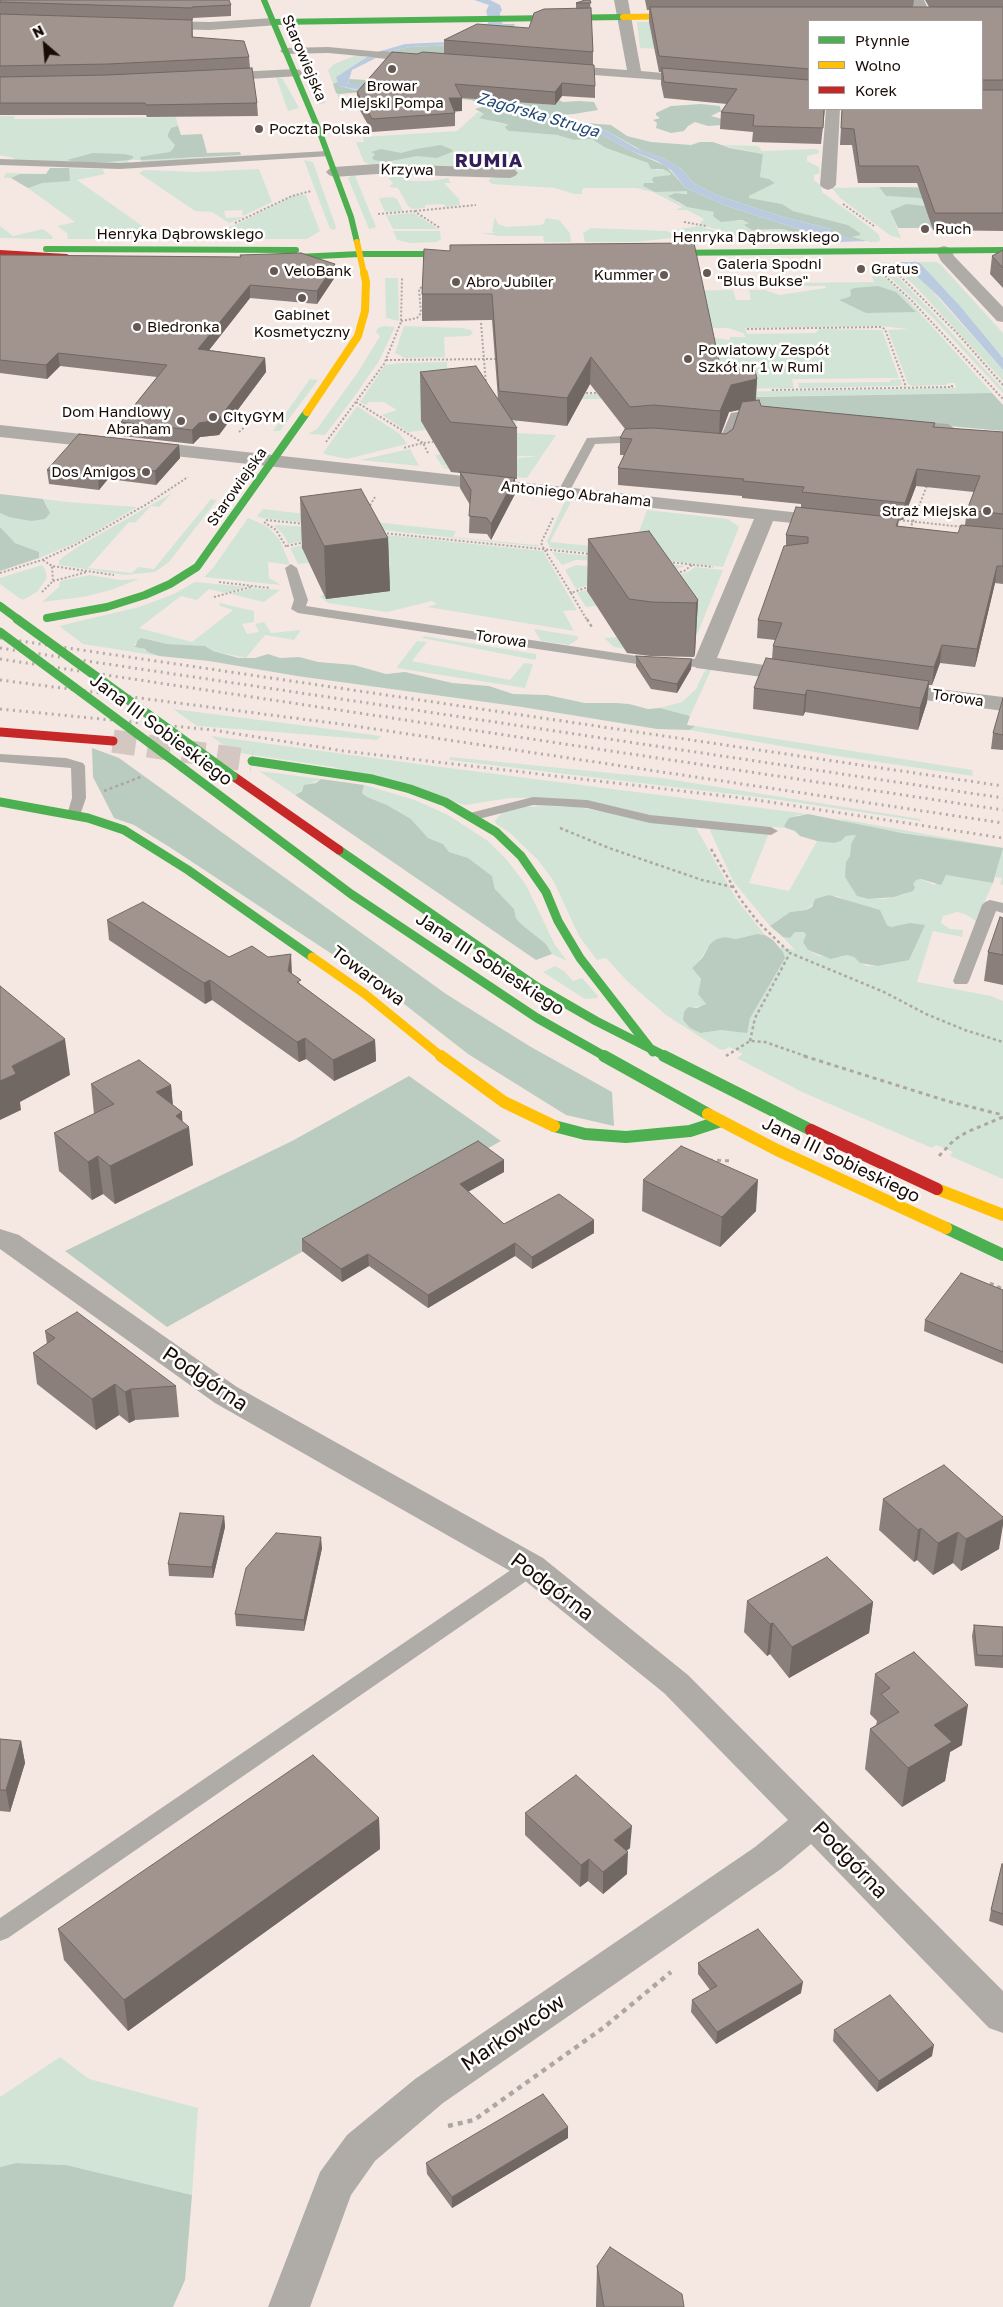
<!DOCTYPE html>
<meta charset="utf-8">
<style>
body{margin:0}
#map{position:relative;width:1003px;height:2307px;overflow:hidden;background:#f5e8e3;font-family:"Golos Text",sans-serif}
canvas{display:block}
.legend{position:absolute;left:808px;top:20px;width:175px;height:90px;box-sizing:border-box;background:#fff;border:1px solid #a39e9c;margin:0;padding:6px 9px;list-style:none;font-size:15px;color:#190c07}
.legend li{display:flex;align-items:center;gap:10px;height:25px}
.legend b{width:25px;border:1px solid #a39e9c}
.north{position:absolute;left:20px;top:20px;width:50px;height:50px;-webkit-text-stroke:4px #fff;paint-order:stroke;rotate:333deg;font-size:14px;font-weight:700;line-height:20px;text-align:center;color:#190c07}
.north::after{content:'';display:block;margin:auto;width:18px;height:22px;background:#190c07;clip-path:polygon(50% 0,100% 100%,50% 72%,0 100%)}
</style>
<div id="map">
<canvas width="1003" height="2307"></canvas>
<ul class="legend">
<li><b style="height:6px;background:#4caf50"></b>Płynnie</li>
<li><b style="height:6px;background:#ffc107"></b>Wolno</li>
<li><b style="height:6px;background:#c62828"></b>Korek</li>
</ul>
<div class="north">N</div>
</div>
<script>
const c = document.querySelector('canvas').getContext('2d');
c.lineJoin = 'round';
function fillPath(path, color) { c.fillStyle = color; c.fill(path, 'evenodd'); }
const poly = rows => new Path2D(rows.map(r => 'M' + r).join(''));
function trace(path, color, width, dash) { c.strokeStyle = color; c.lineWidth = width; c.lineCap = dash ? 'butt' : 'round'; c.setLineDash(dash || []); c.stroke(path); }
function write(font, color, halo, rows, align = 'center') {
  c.font = font + ' "Golos Text",sans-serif'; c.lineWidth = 5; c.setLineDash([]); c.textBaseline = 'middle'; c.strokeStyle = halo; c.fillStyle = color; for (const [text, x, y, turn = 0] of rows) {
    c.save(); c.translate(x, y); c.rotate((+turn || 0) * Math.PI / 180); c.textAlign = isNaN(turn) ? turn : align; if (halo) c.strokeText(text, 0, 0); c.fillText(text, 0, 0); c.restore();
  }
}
const green = poly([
 [704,21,661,49,640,48,637,22],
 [357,55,367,57,336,77,366,91,339,94,342,100,339,100,328,70,334,64],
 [311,64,326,103,319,104,307,74,309,65],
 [276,77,283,79,299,108,288,111],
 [478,112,485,114,494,122,508,125,506,129,509,131,557,135,574,140,592,139,597,140,606,148,648,163,656,170,663,169,670,173,672,175,655,183,644,183,643,185,687,191,689,193,670,194,678,203,687,207,710,211,734,221,747,221,749,223,745,225,759,231,784,229,805,239,760,235,737,236,699,224,704,219,687,210,676,210,682,207,653,192,636,188,586,188,582,189,582,194,574,194,555,188,492,184,488,181,491,178,518,173,513,170,372,165,364,162,356,142,364,142,363,137,457,131],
 [0,116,15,116,14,119,176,117,185,158,279,154,142,162,140,160,129,160,128,163,115,163,13,161,14,158,0,155],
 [720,145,758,146,762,151,816,149,819,151,819,153,807,156,807,161,819,167,820,173,814,175,814,180,821,186,822,192,871,228,879,235,880,240,878,242,869,242,854,238,852,237,860,233,848,225,793,211,782,204,749,198,749,196,775,183,769,179,760,177,763,154],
 [304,160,313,162,336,227,335,230,330,229],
 [50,168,102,169,105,174,77,180,161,239,68,239,67,233,57,226,75,222,14,178,4,178,6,173,46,174],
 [259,169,272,202,243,216,242,210,224,211,226,218,244,217,229,223,212,212,195,211,139,173,144,170,195,172],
 [354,173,376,227,374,228,369,229,348,178],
 [399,176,412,181,432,181,448,178,451,183,444,183,459,199,460,205,445,207,444,204,425,205,425,208,412,209,408,206,398,188,389,187,393,183,388,178],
 [879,187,886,196,919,198,928,201,926,206,906,204,890,211,901,238,891,236,840,198,832,188],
 [295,195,306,195,320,231,307,239,210,239,203,234,233,226],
 [393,197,397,199,403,211,385,212,379,198],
 [414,213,438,229,393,229,386,215],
 [495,217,498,224,507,227,541,225,544,223,546,218,559,220,570,233,571,242,544,242,543,236,499,236,481,233,495,233,492,231],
 [0,226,13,236,43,229,52,236,53,239,0,238],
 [700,226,703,227,731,236,684,236,673,230],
 [591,228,667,231,680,237,636,242,585,242,583,233],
 [393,231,440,231,441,239,437,242,410,243,397,240],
 [880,262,904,264,923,281,1003,370,1003,381,915,286,905,277],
 [915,262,937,262,942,266,1003,333,1003,358,960,306,920,263],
 [878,266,899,278,939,319,1003,389,1003,393,932,317],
 [869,268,888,280,910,302,1003,405,992,393,530,400,514,427,517,433,556,435,527,478,443,468,442,467,481,462,538,456,522,456,442,466,435,455,441,454,426,430,408,432,382,415,397,410,384,402,369,402,366,405,360,402,385,365,401,363,447,362,448,384,482,396,956,388,955,383,949,383,946,385,912,386,908,384,888,330,908,329,880,326,745,328,747,334,816,333,819,329,882,330,899,378,792,379,794,388,718,389,707,337,730,340,730,337,746,337,743,333,728,328,705,328,594,292,733,290,736,300,751,300,749,290,765,290,779,295,826,288,825,286,790,286,788,283,874,282],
 [385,278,398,278,399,321,386,318],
 [384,326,395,327,379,361,354,397,325,435,308,434,317,429,358,372,380,336,376,332,378,328],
 [404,326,462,328,471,330,473,333,469,336,444,337,445,357,405,358,395,353],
 [310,379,318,380,280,431,273,431],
 [900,379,902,384,899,386,799,388,798,383,890,382,890,380],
 [357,406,400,434,407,444,347,459,324,454,323,453],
 [410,449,419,466,360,460],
 [172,493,159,507,151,506,135,523,129,522,88,568,132,573,138,567,154,569,211,499,217,500,169,562,155,572,125,575,59,565,59,561,63,557,79,546],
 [43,499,67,502,137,507,76,543,39,558,38,552,15,543,8,537,0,527,0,513,9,517,48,508],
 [565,501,571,502,550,542,632,550,647,510,728,519,739,527,723,567,550,548,547,541],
 [263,509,355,520,350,528,261,518,257,516],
 [248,518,267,526,280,540,290,565,268,562,269,578,281,585,204,577,213,568],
 [366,521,456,531,453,537,535,545,536,544,540,547,362,528],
 [277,525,311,527,343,532,288,544,283,534,274,526],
 [357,532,543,551,577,610,563,611,574,631,427,607,437,604,432,601,387,612,328,603,319,596,324,595,327,599,390,590,302,549,309,563,298,564,290,548],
 [552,552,686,566,665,573,588,585,576,589,565,570,576,565,595,567,596,561,576,560,562,565],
 [42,565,45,569,47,578,37,592,28,597,22,600,0,584,0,578],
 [695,567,723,570,693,645,652,653,614,647,604,638,617,637,588,592,597,606,586,607,577,593,597,586,680,574,688,572],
 [90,575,120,580,139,579,111,590,83,597,42,602,59,587,60,581],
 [195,582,247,587,225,593,209,589,197,600,181,596,139,628,192,642,233,610,220,606,219,603,254,611,254,622,242,624,247,634,259,632,255,624,264,622,271,633,301,630,294,640,265,635,246,658,213,651,205,646,167,644,143,638,134,645,159,656,83,644,59,626,139,607,174,594],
 [253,588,280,590,264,602,231,594],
 [534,629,577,636,578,639,569,645,541,641],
 [424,636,536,654,536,658,535,660,422,638],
 [417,641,427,642,412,661,510,680,524,663,533,664,525,688,396,668],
 [709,668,711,670,690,716,660,708,682,702,696,689,704,672],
 [173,709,307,726,381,736,377,740,197,726],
 [695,726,972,770,973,776,837,756,690,730],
 [211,736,433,766,808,814,797,815,788,821,784,826,786,828,658,817,620,808,548,798,510,798,465,805,333,767,233,752],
 [450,757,661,778,921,819,920,821,773,799,449,760],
 [259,771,321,779,310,784,295,795],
 [364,785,415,800,448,815,488,841,507,860,526,885,555,945,567,961,552,954,546,944,521,924,516,918,514,909,495,889,492,876,467,858,449,852,443,844,428,838,411,819,387,805,367,797,362,792],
 [551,806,576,807,695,826,737,900,765,935,757,934,736,939,725,937,710,944,702,957,692,968,701,979,698,994,706,1004,703,1006,693,1007,701,1033,721,1030,736,1031,781,947,795,950,783,937,790,938,795,932,804,932,806,935,803,942,808,950,819,956,840,957,847,955,854,957,860,963,867,966,885,965,903,960,899,926,891,927,887,925,880,910,852,903,837,896,814,903,806,910,790,912,770,926,733,881,708,826,769,833,749,883,789,891,817,841,834,843,841,841,846,836,857,835,851,844,850,856,846,862,869,899,884,899,905,894,915,880,921,879,934,885,946,875,993,883,976,921,965,914,957,912,943,916,941,923,950,929,963,930,962,937,933,931,917,982,991,996,1003,1001,1003,1179,950,1156,953,1152,936,1145,932,1148,802,1092,737,1058,743,1054,729,1047,724,1050,719,1049,666,1015,628,982,606,958,597,960,579,936,553,880,538,860,509,832,496,824,495,821,503,811,524,807],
 [836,818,1003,848,1003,885,1000,884,1002,878,995,877,1000,858,947,840,856,825],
 [555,966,564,971,573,981,582,978,598,996,597,998,585,999,543,972],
 [60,2057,89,2079,198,2108,192,2195,66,2165,16,2163,0,2167,0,2097]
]);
const forest = poly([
 [503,24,515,24,512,30,450,52,432,56,388,52,410,47,454,45,500,28],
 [348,79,366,80,544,104,555,105,559,100,563,102,579,101,594,102,598,110,574,114,550,116,507,101,362,86,349,84],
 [338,82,339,86,354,90,451,92,588,127,629,150,666,166,686,188,724,205,817,235,822,234,839,242,805,239,784,229,752,230,744,225,749,223,742,220,721,222,713,216,714,212,687,207,668,196,675,193,687,194,687,191,655,192,643,186,644,183,654,183,652,179,654,177,671,175,670,173,663,169,651,169,648,163,606,148,592,139,574,140,557,135,509,131,506,129,505,127,508,125,506,124,479,118,484,114,475,109,482,107,482,105,471,100,361,92,339,94,336,93,333,84],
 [701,104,720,106,721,111,711,116,726,120,723,125,708,126,695,122,688,126,684,131,671,133,656,128,657,123,653,120,660,118,656,115,656,113,671,106],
 [586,123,611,125,627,136,651,142,691,145,700,142,713,142,730,148,763,154,760,177,769,179,775,183,749,196,749,198,782,204,793,211,848,225,860,233,860,235,852,237,869,242,854,240,831,232,831,229,783,217,719,196,695,184,681,169,663,158,643,151,601,128],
 [178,126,181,135,202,134,207,153,240,152,241,155,141,160,140,157,145,156,170,152,173,149,175,145,168,137,168,134,171,128],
 [441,145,453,150,452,152,437,158,417,156,386,162,374,160,372,158,375,154,371,152,381,149,401,153,416,149],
 [93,153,124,154,133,156,133,158,129,160,108,162,83,163,67,160],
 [50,168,69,168,70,181,42,183,28,188,11,178,20,174,46,174],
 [879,187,894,187,949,188,928,201,919,198,886,196],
 [906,204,926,206,932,228,898,228,890,211],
 [878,286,896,292,916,312,866,313,839,300,849,297,851,295,850,290,854,288],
 [992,393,1003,405,1003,431,754,408,753,397],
 [0,494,43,499,50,513,45,519,31,521,9,517,0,513],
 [0,527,15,543,39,552,39,558,0,571],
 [142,638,167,644,205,646,213,651,239,658,255,658,268,654,280,658,299,657,318,662,354,665,386,674,405,672,452,683,489,686,513,694,547,695,585,703,616,703,629,704,648,709,660,708,690,716,687,725,695,726,690,730,657,729,522,707,297,676,209,661,159,656,148,652,145,649,135,647,138,640],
 [92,748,119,758,446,994,531,1047,612,1092,614,1126,566,1115,468,1054,385,989,171,848,134,825,114,818,93,777],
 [321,779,364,785,362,793,367,797,387,805,411,819,428,838,443,844,449,852,468,858,492,876,495,889,514,909,516,918,521,924,546,944,552,954,536,960,295,795,302,791,304,785,316,783],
 [808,814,902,833,1003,848,993,883,946,875,941,885,921,879,916,880,913,884,915,887,913,891,894,897,869,899,857,896,845,877,846,862,850,856,851,844,856,835,846,836,841,841,834,843,817,841,800,836,795,831,786,828,784,826,789,818],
 [829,895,880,910,887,925,891,927,910,923,925,925,909,960,878,966,860,963,854,957,847,955,831,959,808,950,803,942,806,935,804,932,795,932,790,938,783,937,770,926,790,912,806,910,812,907,815,899],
 [757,934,765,935,773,940,783,952,785,958,750,1018,747,1033,721,1030,701,1033,690,1028,683,1020,684,1012,688,1007,697,1008,706,1004,698,994,701,979,692,968,703,957,710,944,717,939,725,937,736,939],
 [409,1076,501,1141,167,1327,65,1251,292,1141],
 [16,2163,66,2165,192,2195,185,2280,173,2307,0,2307,0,2167]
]);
const water = poly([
 [474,0,490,0,500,5,502,10,500,13,500,21,503,23,500,28,454,45,410,47,388,52,374,53,405,44,446,42,487,25,489,21,486,11,489,5],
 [367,57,378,57,352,70,348,83,375,87,423,85,436,86,507,101,541,114,601,128,636,148,663,158,681,169,695,184,719,196,783,217,831,229,835,231,832,232,854,240,868,241,901,258,920,263,960,306,1003,358,1003,370,940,298,904,264,874,252,839,242,822,234,817,235,724,205,686,188,671,170,657,161,629,150,588,127,451,92,419,88,366,91,339,86,336,77]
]);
const pier = poly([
 [868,241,915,262,897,262,839,242]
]);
const secondaryTunnel = poly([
 [113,741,252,761]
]);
const pathFar3 = poly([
 [843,204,874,226],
 [415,211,476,205],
 [378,214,414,211,440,228],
 [684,222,706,226],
 [235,223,292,196,311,191],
 [885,276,912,301,1003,399],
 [900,276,957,333,1003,385],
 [401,321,417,318,421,313,419,289,425,285],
 [481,323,486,384],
 [747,329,880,327,885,329,906,387],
 [386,360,495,359],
 [772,390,952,387,952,383],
 [582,393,600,393],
 [356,402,423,443,403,448],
 [239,432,263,411,275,412],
 [326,442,384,364,401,322,402,278],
 [428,453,423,443,433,442],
 [368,509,375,497],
 [553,518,541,543,544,549,571,593,591,586],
 [266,520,305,524],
 [899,520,963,527],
 [264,522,276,530,287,548],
 [910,529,928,483],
 [383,533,591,554],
 [287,546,305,542],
 [43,560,52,566,114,575],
 [669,562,713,567],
 [0,573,42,560,75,545,147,504,188,477],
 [676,573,684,571,692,565],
 [53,581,87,572],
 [219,582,270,588],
 [42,592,53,581,52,566],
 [571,593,587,620],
 [214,597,251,587]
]);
const pathFar2 = poly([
 [587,619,593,629],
 [104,791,143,776],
 [560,828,609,848,702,880,733,887],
 [711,849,741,900,758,922,790,953],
 [750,1041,755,1018,790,953,884,992,926,1014,965,1030,1003,1042],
 [726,1056,750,1041,765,1042,808,1057]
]);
const pathFar1 = poly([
 [804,1056,947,1101,1003,1115],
 [939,1156,954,1140,967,1132,1003,1117],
 [709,1160,733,1161],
 [990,1283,1003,1289]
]);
const path = poly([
 [448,2126,474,2120,603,2028,671,1972]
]);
const lane = poly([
 [328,47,382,52,386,55,382,58,328,53,284,54,280,51,284,48,328,47],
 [327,151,330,152,330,156,120,169,0,165,0,159,120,163,327,151],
 [761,408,767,411,765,413,740,418,728,448,711,448,709,445,711,442,719,441,731,413,761,408],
 [911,421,948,424,954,428,948,432,907,427,905,425,911,421],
 [642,435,646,436,648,439,646,442,595,444,567,496,559,496,557,493,587,438,642,435],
 [291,564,297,568,308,600,306,606,650,658,704,659,711,663,704,667,650,666,298,613,291,609,294,600,285,568,291,564],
 [0,754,66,758,83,763,85,766,86,798,79,818,69,818,67,815,72,798,71,768,0,762,0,754],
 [533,797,587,800,650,815,771,827,778,831,771,835,650,823,587,808,557,806,533,805,471,821,464,817,466,814,533,797],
 [990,900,1003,903,1003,913,996,911,969,981,967,984,955,984,953,981,982,905,985,902,990,900],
 [531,1559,538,1561,541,1567,538,1573,8,1938,0,1941,0,1918,524,1561,531,1559]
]);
const street = poly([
 [614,0,628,0,641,71,697,76,702,77,704,80,702,83,553,72,551,69,558,65,627,70,614,0],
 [910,0,924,0,931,15,929,18,919,18,910,0],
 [273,18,280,22,278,25,210,30,154,29,147,25,154,21,210,22,273,18],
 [382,51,426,55,433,59,426,63,377,58,375,55,377,52,382,51],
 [295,69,300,70,302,73,300,76,217,81,210,77,217,73,295,69],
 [826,109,840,109,836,185,833,188,828,190,823,188,820,185,826,109],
 [377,164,510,168,515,170,518,173,515,176,510,178,377,174,334,177,329,175,326,172,329,169,334,167,377,164],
 [944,246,950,248,954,256,1003,307,1003,322,997,321,941,261,936,251,938,248,944,246],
 [0,425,837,517,840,521,837,525,830,527,773,521,717,658,798,670,806,671,809,676,806,681,798,682,704,669,696,668,693,663,754,519,0,437,0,425],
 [890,683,1003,697,1003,711,882,694,879,689,882,684,890,683],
 [0,1229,19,1235,237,1387,543,1558,688,1675,1003,1991,1003,2033,989,2028,811,1844,781,1869,443,2103,375,2161,351,2195,310,2307,268,2307,320,2172,347,2135,415,2079,755,1847,788,1820,664,1693,519,1576,215,1403,0,1249,0,1229]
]);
const fastFar3 = poly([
 [264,0,320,133,351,217,357,242],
 [273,22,623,17],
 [46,249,296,250],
 [659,253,1003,250],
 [276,258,360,254,461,254]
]);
const fastFar2 = poly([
 [47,618,107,607,145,595,170,584,197,567,307,412]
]);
const fastFar1 = poly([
 [252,761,372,779,410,789,445,802,496,832,521,856,546,892,558,921,580,958,653,1052],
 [183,768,351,894,537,1018,606,1057],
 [0,802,88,818,124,830,188,870,312,957],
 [339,850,537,987,596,1021,667,1057]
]);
const fast = poly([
 [604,1056,708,1114],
 [664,1056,811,1130],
 [554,1126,585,1134,626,1137,690,1131,721,1121],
 [946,1228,1003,1255]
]);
const slowFar3 = poly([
 [623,17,686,16],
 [357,242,364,274]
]);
const slowFar2 = poly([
 [307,412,358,336,365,311,366,282,364,273]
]);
const slowFar1 = poly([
 [312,957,365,994,442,1057]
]);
const slow = poly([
 [441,1056,504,1102,554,1126],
 [708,1114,777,1150,946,1228],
 [937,1189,1003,1215]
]);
const jamFar2 = poly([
 [0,253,66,257]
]);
const jamFar1 = poly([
 [0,732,113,741],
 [233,776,339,850]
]);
const jam = poly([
 [811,1130,937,1189]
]);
const rail = poly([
 [0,638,1003,786],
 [0,648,1003,798],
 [0,659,1003,810],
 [0,680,348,725,1003,823],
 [0,709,213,730,344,751,750,799,1003,838]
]);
const fastBridgeFar1 = poly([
 [0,606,19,620]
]);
const fastBridge = poly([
 [17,619,233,776],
 [0,632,183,768]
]);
const wall = poly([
 [0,0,231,5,231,16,193,18,193,20,192,20,193,37,249,57,250,68,257,103,258,116,147,117,146,115,0,115],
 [590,0,593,52,593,65,595,86,595,98,562,96,555,105,462,98,462,111,454,111,455,113,455,126,372,132,357,105,357,92,417,54,444,53,444,40,529,28,576,9,576,3],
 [645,0,914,0,913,7,929,7,925,0,1003,0,1003,231,933,230,917,183,858,183,852,145,840,145,842,109,982,109,809,21,809,109,825,109,821,144,752,142,753,132,720,129,721,112,727,104,664,98,661,84,661,72,659,72,649,22,649,10,647,10],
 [424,249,721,370,757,379,756,400,761,406,935,423,934,427,1003,432,1003,584,995,583,975,667,940,663,932,685,929,685,927,702,918,730,805,712,803,716,753,709,754,688,772,659,773,646,775,640,757,638,758,620,786,546,786,535,801,508,801,504,742,498,742,496,618,485,618,468,624,455,620,455,620,438,625,429,590,384,567,426,511,420,517,428,517,479,515,479,515,494,491,540,487,534,469,533,470,505,460,488,460,473,451,472,421,421,420,372,498,399,492,320,422,321,422,294],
 [740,410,733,429,726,434,721,434,729,412],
 [916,486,974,492,967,510,965,525,958,533,898,526,899,520,903,520],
 [1003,250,1003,288,990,274,992,256],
 [0,255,240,257,240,255,335,264,335,277,317,304,250,298,209,350,265,358,266,372,219,435,200,437,193,444,122,436,121,422,157,377,60,366,47,379,0,373],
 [179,445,180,458,156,485,108,479,99,490,49,484,47,470],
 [300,497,388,538,390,591,326,599,302,548],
 [588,539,698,600,695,653,694,657,650,656,627,653,587,591],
 [636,656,691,669,677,693,651,689,636,666],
 [1003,698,1003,750,991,749,993,733],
 [1003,918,1003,985,984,981,988,952],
 [107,920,229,957,292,974,301,985,375,1040,376,1061,334,1081,306,1059,299,1062,212,1000,205,1004,109,940],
 [91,1084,171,1085,173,1105,182,1112,182,1121,193,1165,115,1204,103,1194,92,1200,59,1171,54,1133,94,1114],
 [504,1160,504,1172,468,1192,504,1224,594,1220,594,1233,532,1269,515,1256,428,1308,369,1266,342,1282,302,1251,302,1239],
 [643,1180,756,1211,720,1247,642,1211],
 [1003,1290,1003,1364,924,1331,925,1320],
 [45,1331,176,1386,179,1417,135,1420,129,1423,119,1415,96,1430,37,1384,33,1353,47,1344],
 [883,1499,999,1549,961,1571,953,1563,933,1575,917,1560,914,1562,879,1530],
 [224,1516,225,1527,213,1578,169,1576,168,1564],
 [322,1548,304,1631,236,1626,235,1614],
 [747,1601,873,1602,869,1633,789,1678,770,1654,767,1656,744,1632],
 [974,1625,1003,1627,1003,1668,975,1666,972,1636],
 [875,1674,962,1745,950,1752,945,1781,902,1807,865,1769,870,1729,876,1725,877,1721,870,1714],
 [0,1739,21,1741,25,1763,10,1812,0,1811],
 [525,1813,630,1848,626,1851,627,1874,603,1894,588,1881,580,1887,525,1835],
 [379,1818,380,1849,128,2031,64,1960,58,1929],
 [1003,1864,1003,1926,989,1921,991,1910],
 [698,1963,801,1993,716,2044,691,2012,692,2000,710,1990,698,1974],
 [834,2030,932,2056,877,2092,833,2041],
 [568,2138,452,2208,427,2174,426,2163],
 [597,2266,684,2307,596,2307,596,2304]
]);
const shadedWall = poly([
 [562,83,562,96,555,105,555,92],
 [449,98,462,98,462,111,449,112],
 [335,264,335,277,317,304,317,291],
 [250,285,250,298,199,363,198,349],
 [58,353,60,366,47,379,46,365],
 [591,357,590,384,567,426,567,398],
 [265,358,266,372,219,435,200,437,193,444,192,430],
 [757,379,755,406,729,412,719,439,720,411,731,385],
 [179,445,180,458,156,485,155,471],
 [106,466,108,479,99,490,98,476],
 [917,469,916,486,903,520,905,503],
 [515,478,515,494,491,540,491,524],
 [388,538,390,591,326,599,324,546],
 [997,566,995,583,975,667,977,649],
 [698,600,695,653,694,657,696,603],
 [942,645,940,663,932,685,934,667],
 [692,659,691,669,677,693,677,684],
 [929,681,927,702,918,730,920,708],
 [807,690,805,712,803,716,805,695],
 [291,954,292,974,288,971],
 [210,980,212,1000,205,1004,204,983],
 [305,1038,306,1059,299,1062,297,1042],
 [65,1039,70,1075,20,1102,21,1110,0,1120,0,1081,12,1066],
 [375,1040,376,1061,334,1081,333,1060],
 [171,1085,174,1122,156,1092],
 [182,1112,183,1130,189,1127,193,1165,115,1204,110,1166,176,1116],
 [98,1156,103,1194,92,1200,88,1162],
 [504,1160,504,1172,460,1196,460,1184],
 [758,1180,756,1211,720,1247,722,1217],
 [594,1220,594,1233,532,1269,532,1257],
 [515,1243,515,1256,428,1308,428,1295],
 [368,1254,369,1266,342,1282,341,1269],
 [115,1384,119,1415,96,1430,92,1399],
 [131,1389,135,1420,129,1423,125,1392],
 [224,1516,225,1527,213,1578,212,1567],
 [1003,1519,1003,1525,999,1549,961,1571,966,1539],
 [921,1528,917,1560,914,1562,918,1530],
 [958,1532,953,1563,933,1575,938,1543],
 [321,1537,322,1548,304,1631,304,1620],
 [873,1602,869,1633,789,1678,792,1647],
 [773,1623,770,1654,767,1656,770,1624],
 [968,1705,962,1745,950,1752,945,1781,902,1807,908,1768,934,1725],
 [21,1741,25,1763,10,1812,6,1790],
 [379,1818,380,1849,128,2031,124,2000],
 [632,1826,630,1848,613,1862,614,1840],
 [628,1852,627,1874,603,1894,603,1872],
 [589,1859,588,1881,580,1887,581,1865],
 [803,1982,801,1993,716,2044,717,2032],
 [934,2045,932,2056,877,2092,879,2081],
 [568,2127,568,2138,452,2208,452,2197]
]);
const building = poly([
 [0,0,229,0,231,5,192,7,192,8,0,2,0,0],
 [585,0,590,0,591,3,576,3,585,0],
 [650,7,1003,7,1003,80,982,80,982,90,1003,90,1003,213,935,213,918,166,859,166,854,129,841,128,842,109,982,109,982,21,809,21,809,69,659,56,650,7],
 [591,8,593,52,444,40,477,24,529,28,534,13,544,9,591,8],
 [0,14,192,20,192,37,244,41,249,57,108,64,0,66,0,14],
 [392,52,417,54,423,52,594,65,595,86,562,83,555,92,455,84,462,98,449,98,455,113,372,119,357,92,392,52],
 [252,68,257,103,146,105,145,103,0,103,0,77,108,75,252,68],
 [662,68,809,80,809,109,824,109,823,128,753,126,754,115,721,112,737,89,664,82,662,68],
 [694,243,721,370,755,370,757,379,731,385,720,411,654,405,630,407,591,357,567,398,499,391,492,294,422,294,424,249,450,251,450,245,694,243],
 [1003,250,1003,268,992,256,1003,250],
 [301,253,335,264,317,291,250,285,198,349,265,358,218,420,199,423,192,430,121,422,167,365,58,353,46,365,0,360,0,255,241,257,240,255,301,253],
 [476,366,517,428,450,422,420,372,476,366],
 [759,400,761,406,935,423,933,427,1003,432,1003,514,967,510,980,476,917,469,905,503,802,492,804,487,743,481,744,479,618,468,632,439,620,438,625,429,654,428,726,434,733,429,742,402,759,400],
 [79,434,179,445,155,471,106,466,98,476,47,470,79,434],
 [460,472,515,478,491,524,487,518,469,516,471,490,460,472],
 [361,489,388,538,324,546,300,497,361,489],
 [796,507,899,518,896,526,958,533,961,525,1003,529,1003,566,997,566,977,649,942,645,934,667,773,646,782,623,758,620,784,546,808,543,808,537,786,535,796,507],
 [649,531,698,600,696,603,652,602,629,599,588,539,649,531],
 [636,656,692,659,677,684,651,679,636,656],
 [766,658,929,681,920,708,807,690,805,695,754,688,766,658],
 [1003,698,1003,735,993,733,1003,698],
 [143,902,229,957,252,946,268,957,291,954,288,971,301,980,297,982,375,1040,333,1060,305,1038,297,1042,210,980,204,983,107,920,143,902],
 [1000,917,1003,918,1003,955,988,952,1000,917],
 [0,986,65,1039,12,1066,16,1074,0,1081,0,986],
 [139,1060,171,1085,156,1092,182,1112,176,1116,189,1127,110,1166,98,1156,88,1162,54,1133,114,1104,91,1084,139,1060],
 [478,1141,504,1160,460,1184,504,1224,559,1194,594,1220,532,1257,515,1243,428,1295,368,1254,341,1269,302,1239,478,1141],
 [681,1146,758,1180,722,1217,643,1180,681,1146],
 [961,1273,1003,1290,1003,1352,925,1320,961,1273],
 [77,1312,176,1386,131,1389,125,1392,115,1384,92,1399,33,1353,55,1338,45,1331,77,1312],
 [944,1465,1003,1517,1003,1519,966,1539,958,1532,938,1543,921,1528,918,1530,883,1499,944,1465],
 [180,1513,224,1516,212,1567,168,1564,180,1513],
 [276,1533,321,1537,304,1620,235,1614,246,1568,276,1533],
 [827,1557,873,1602,792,1647,773,1623,770,1624,747,1601,827,1557],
 [974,1625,1003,1627,1003,1656,977,1655,974,1625],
 [914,1652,968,1705,934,1725,952,1742,908,1768,870,1729,899,1712,881,1694,890,1688,875,1674,914,1652],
 [0,1739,21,1741,6,1790,0,1790,0,1739],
 [313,1755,379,1818,124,2000,58,1929,313,1755],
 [576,1775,632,1826,614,1840,628,1852,603,1872,589,1859,581,1865,525,1813,576,1775],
 [1002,1864,1003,1864,1003,1914,991,1910,1002,1864],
 [758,1929,803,1982,717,2032,692,2000,717,1986,698,1963,758,1929],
 [890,1995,934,2045,879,2081,834,2030,890,1995],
 [543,2094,568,2127,452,2197,426,2163,543,2094],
 [610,2247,682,2294,684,2307,604,2307,597,2266,610,2247]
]);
const markers = [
 [392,69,5,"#665954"],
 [259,129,5,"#665954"],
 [925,229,5,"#665954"],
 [861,269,5,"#665954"],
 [274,271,5,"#665954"],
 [707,273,5,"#665954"],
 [664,275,5,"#665954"],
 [456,282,5,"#665954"],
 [302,298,5,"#665954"],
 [137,327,5,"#665954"],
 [688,359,5,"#665954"],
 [213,417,5,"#665954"],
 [181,421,5,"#665954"],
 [146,472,5,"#665954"],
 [987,511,5,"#665954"]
];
const farStreetnames = [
 ["Starowiejska",304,58,67],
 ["Krzywa",407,170,1],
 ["Henryka Dąbrowskiego",180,234],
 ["Henryka Dąbrowskiego",756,237],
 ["Starowiejska",237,487,-55],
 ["Antoniego Abrahama",576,494,6],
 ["Torowa",501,639,8],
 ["Torowa",958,698,8]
];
const farPoinames = [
 ["Browar",392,86,"center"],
 ["Miejski Pompa",392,103,"center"],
 ["Poczta Polska",269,129],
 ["Ruch",935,229],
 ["Galeria Spodni",717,264],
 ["\"Blus Bukse\"",717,281],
 ["Gratus",871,269],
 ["VeloBank",284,271],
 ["Kummer",654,275,"right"],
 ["Abro Jubiler",466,282],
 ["Gabinet",302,315,"center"],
 ["Kosmetyczny",302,332,"center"],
 ["Biedronka",147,327],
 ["Powiatowy Zespół",698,350],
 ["Szkół nr 1 w Rumi",698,367],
 ["Dom Handlowy",171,412,"right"],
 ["Abraham",171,429,"right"],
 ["CityGYM",223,417],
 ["Dos Amigos",136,472,"right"],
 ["Straż Miejska",977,511,"right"]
];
const farWaternames = [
 ["Zagórska Struga",538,115,16]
];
const streetNames = [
 ["Jana III Sobieskiego",161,730,37],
 ["Jana III Sobieskiego",490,964,33],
 ["Towarowa",368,976,37],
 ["Jana III Sobieskiego",841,1160,26]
];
const farDistrictnames = [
 ["RUMIA",489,161]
];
const nearStreetnames = [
 ["Podgórna",205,1379,34],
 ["Podgórna",552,1587,37],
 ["Podgórna",850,1860,46],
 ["Markowców",513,2033,-34]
];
fillPath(green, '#d2e4d6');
fillPath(forest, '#baccbf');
fillPath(water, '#bacbe0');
fillPath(pier, '#f5e8e3');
trace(secondaryTunnel, '#d4c7c2', 23, [23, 12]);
trace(pathFar3, '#ada7a2', 2, [2, 2]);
trace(pathFar2, '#ada7a2', 2.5, [3, 3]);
trace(pathFar1, '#ada7a2', 3, [4, 4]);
trace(path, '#ada7a2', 4.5, [5, 5]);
fillPath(lane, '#afaca7');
fillPath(street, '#afaca7');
trace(fastFar3, '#4caf50', 6);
trace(fastFar2, '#4caf50', 8);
trace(fastFar1, '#4caf50', 9);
trace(fast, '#4caf50', 12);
trace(slowFar3, '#ffc107', 6);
trace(slowFar2, '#ffc107', 8);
trace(slowFar1, '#ffc107', 9);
trace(slow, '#ffc107', 12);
trace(jamFar2, '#c62828', 6);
trace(jamFar1, '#c62828', 9);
trace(jam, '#c62828', 12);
trace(rail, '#b3aca8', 3, [2, 4.5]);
trace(fastBridgeFar1, '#4caf50', 8);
trace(fastBridge, '#4caf50', 9);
fillPath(wall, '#8a7f7a');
fillPath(shadedWall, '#716863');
fillPath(building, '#a1948e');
trace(building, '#716863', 1);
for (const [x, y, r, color] of markers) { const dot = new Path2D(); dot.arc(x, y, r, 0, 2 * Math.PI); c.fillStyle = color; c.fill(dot); trace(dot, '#fff', 2); }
write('15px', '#190c07', '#fff', farStreetnames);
write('15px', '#190c07', '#fff', farPoinames, 'left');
write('italic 16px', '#214973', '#fff', farWaternames);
write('18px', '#190c07', '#fff', streetNames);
c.letterSpacing = '1px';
write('bold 19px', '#331f58', '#fff', farDistrictnames);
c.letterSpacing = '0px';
write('21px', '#190c07', '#fff', nearStreetnames);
</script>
